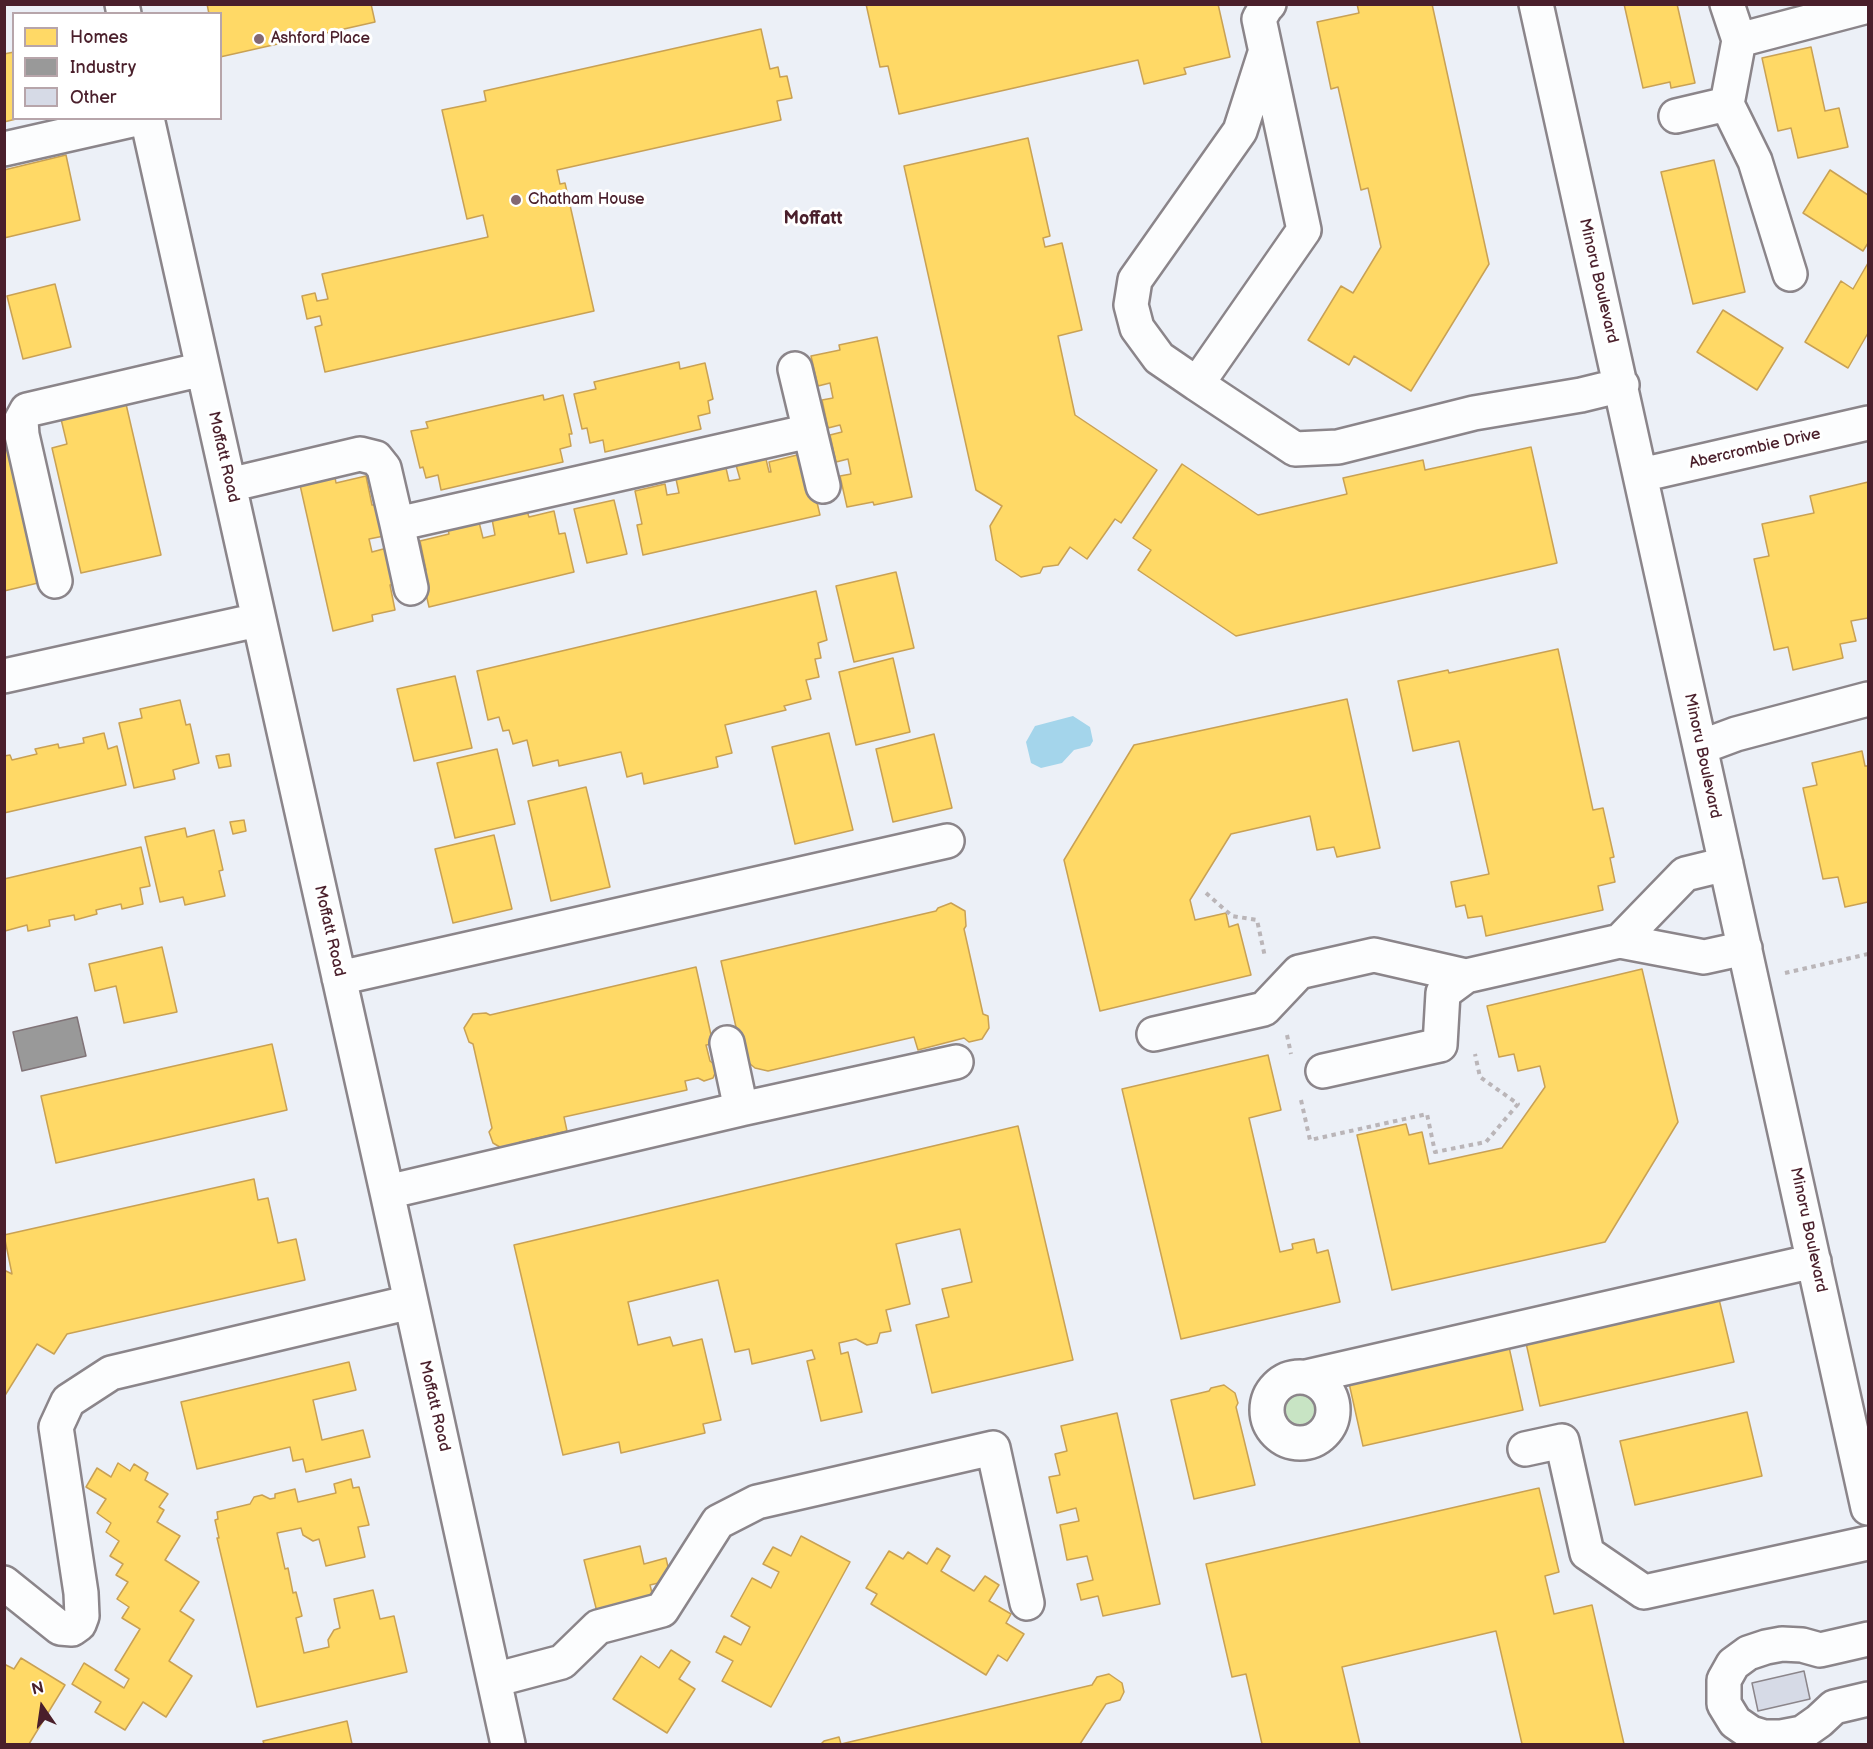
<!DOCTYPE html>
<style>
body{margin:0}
#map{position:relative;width:1873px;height:1749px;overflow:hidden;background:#ecf0f7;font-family:"Balsamiq Sans",sans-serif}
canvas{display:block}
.frame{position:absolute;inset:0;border:6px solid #4a1f2b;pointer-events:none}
.legend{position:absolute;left:12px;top:12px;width:210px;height:108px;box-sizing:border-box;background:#fff;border:2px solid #b7a5aa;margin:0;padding:8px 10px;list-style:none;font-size:18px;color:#4a1f2b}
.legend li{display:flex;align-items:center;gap:12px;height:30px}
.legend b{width:30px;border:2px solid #b7a5aa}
.north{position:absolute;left:12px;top:1677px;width:60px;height:60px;-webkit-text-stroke:4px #fff;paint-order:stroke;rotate:347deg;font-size:16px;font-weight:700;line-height:24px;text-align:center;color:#4a1f2b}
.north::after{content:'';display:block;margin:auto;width:21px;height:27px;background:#4a1f2b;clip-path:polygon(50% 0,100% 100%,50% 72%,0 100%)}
</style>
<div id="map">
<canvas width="1873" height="1749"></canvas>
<div class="frame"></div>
<ul class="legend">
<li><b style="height:16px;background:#ffd966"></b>Homes</li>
<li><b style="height:16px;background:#999"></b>Industry</li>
<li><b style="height:16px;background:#d6dae6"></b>Other</li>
</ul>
<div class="north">N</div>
</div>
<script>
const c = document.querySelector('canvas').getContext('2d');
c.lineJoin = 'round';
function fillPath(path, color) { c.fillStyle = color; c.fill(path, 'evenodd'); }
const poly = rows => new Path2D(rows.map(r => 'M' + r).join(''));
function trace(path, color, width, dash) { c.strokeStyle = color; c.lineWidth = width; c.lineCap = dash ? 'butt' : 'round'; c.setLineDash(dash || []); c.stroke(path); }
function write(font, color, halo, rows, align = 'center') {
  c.font = font + ' "Balsamiq Sans",sans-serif'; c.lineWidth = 6; c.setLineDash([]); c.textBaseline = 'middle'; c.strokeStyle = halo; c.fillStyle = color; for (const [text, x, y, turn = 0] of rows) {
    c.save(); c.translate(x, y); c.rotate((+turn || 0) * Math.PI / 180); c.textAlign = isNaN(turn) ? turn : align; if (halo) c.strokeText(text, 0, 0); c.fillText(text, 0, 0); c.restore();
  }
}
const green = poly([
 '1276 1410a24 24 0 1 1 48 0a24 24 0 1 1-48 0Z'
]);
const water = poly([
 [1073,716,1090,727,1093,741,1090,746,1074,750,1062,763,1041,768,1031,763,1026,742,1035,726]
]);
const homes = poly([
 [207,4,371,4,375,22,220,57,220,14,209,14,207,4],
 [866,4,1218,4,1230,57,1184,68,1186,74,1144,84,1138,60,899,114,888,66,880,67,866,4],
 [1357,4,1432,4,1489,264,1411,391,1354,356,1349,365,1308,340,1341,286,1353,293,1381,247,1368,188,1361,190,1338,87,1331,89,1317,22,1359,13,1357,4],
 [1624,4,1677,4,1695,83,1671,88,1670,82,1643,88,1624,4],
 [761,29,770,69,778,67,780,77,787,76,792,98,777,101,781,120,557,170,560,184,565,183,594,311,325,372,315,327,322,325,320,316,307,319,302,296,315,293,317,301,328,299,322,274,488,237,483,215,467,219,442,110,486,101,484,91,761,29],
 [1811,47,1825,111,1839,108,1848,147,1798,158,1791,128,1778,131,1762,58,1811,47],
 [14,52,14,118,20,118,4,122,4,54,14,52],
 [1028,138,1050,236,1043,238,1045,247,1062,243,1082,330,1058,336,1075,415,1157,470,1121,523,1115,519,1087,559,1070,547,1058,565,1043,567,1040,573,1021,577,996,560,990,526,1002,506,976,490,904,166,1028,138],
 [66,155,80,220,4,238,4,170,66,155],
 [1714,160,1745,292,1693,304,1661,172,1714,160],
 [1830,170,1868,195,1868,243,1863,251,1803,213,1830,170],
 [1868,263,1868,333,1848,368,1805,342,1841,281,1853,289,1868,263],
 [55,284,71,347,23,359,7,296,55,284],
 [1723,310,1783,348,1757,390,1697,352,1723,310],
 [877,337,912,497,874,505,873,502,847,507,840,476,851,474,848,459,836,462,830,435,842,432,840,425,828,428,822,400,833,398,830,383,818,386,811,356,840,350,839,345,877,337],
 [679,362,680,369,705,363,713,399,708,401,710,413,698,416,701,429,605,452,603,440,590,443,587,428,582,429,574,394,596,389,594,382,679,362],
 [543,395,544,400,563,395,572,434,569,434,571,446,560,449,563,462,441,490,438,475,426,478,423,467,420,468,411,431,428,428,426,422,543,395],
 [126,404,161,555,81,573,52,448,67,444,61,419,126,404],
 [4,436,38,583,4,591,4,436],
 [1531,447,1557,563,1236,636,1138,570,1151,550,1133,538,1182,464,1258,515,1347,494,1343,478,1423,460,1425,470,1531,447],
 [801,454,812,481,820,515,643,555,637,525,642,524,635,491,665,484,667,495,679,493,676,479,726,468,729,481,740,479,736,465,766,459,769,472,771,472,769,462,801,454],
 [366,476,372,505,377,505,384,536,369,539,372,552,387,548,395,584,390,585,395,610,372,615,373,621,333,631,300,485,335,477,336,483,366,476],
 [1868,482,1868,618,1851,621,1856,641,1840,644,1843,658,1793,670,1788,647,1774,650,1754,559,1769,556,1762,524,1814,513,1810,496,1868,482],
 [614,500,627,554,587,563,574,509,614,500],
 [527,511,529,517,554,511,559,534,565,533,574,572,429,607,421,572,426,570,420,541,449,534,448,530,479,522,483,538,495,535,492,519,527,511],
 [896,572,914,648,854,662,836,586,896,572],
 [816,591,827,640,818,643,821,658,815,659,819,677,806,680,811,699,784,706,786,710,725,725,732,753,716,757,718,767,644,784,642,773,627,777,621,752,559,766,558,760,533,766,527,740,513,744,509,730,503,731,499,717,488,720,477,671,816,591],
 [1558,649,1593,810,1603,808,1614,857,1610,858,1615,882,1598,886,1603,910,1486,936,1482,916,1468,918,1465,905,1456,907,1451,882,1489,874,1459,741,1413,751,1398,681,1448,670,1449,673,1558,649],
 [893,658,910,732,856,745,839,672,893,658],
 [455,676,472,748,414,761,397,689,455,676],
 [1347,699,1380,848,1337,857,1334,847,1317,850,1310,816,1231,834,1190,900,1195,920,1226,913,1229,927,1238,924,1251,975,1100,1011,1064,860,1134,745,1347,699],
 [180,700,186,725,190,724,199,763,173,770,175,779,134,788,119,723,142,718,140,709,180,700],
 [104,733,108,749,117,746,126,785,4,813,4,756,10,755,12,760,37,754,35,749,58,744,59,748,84,743,83,738,104,733],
 [829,733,853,830,795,844,772,747,829,733],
 [934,734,952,808,893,822,876,749,934,734],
 [497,749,515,824,455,838,437,763,497,749],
 [1862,751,1865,766,1868,766,1868,902,1845,907,1838,877,1823,879,1803,788,1817,785,1812,763,1862,751],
 [229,754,231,766,219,768,216,756,229,754],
 [586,787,610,887,551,901,528,801,586,787],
 [244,820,246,831,233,834,230,822,244,820],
 [185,828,187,837,214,830,223,870,219,871,225,896,185,905,183,897,160,902,145,837,185,828],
 [494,835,512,909,453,923,435,849,494,835],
 [141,847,150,886,140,888,143,904,122,909,121,904,96,910,97,914,75,920,74,915,49,920,50,926,28,931,27,925,5,931,4,879,141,847],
 [951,903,965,911,966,926,964,929,983,1014,988,1016,989,1028,982,1039,969,1042,964,1038,918,1050,914,1037,768,1071,755,1068,743,1058,721,961,936,911,938,908,951,903],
 [162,947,177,1012,124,1023,116,986,95,991,89,964,162,947],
 [696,967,713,1044,706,1045,710,1061,715,1065,716,1071,713,1078,704,1081,698,1078,685,1081,687,1090,564,1117,567,1131,520,1142,517,1147,505,1150,493,1143,489,1132,492,1128,473,1044,469,1042,464,1028,473,1014,486,1013,490,1015,696,967],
 [1642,969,1678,1122,1605,1242,1392,1290,1357,1135,1406,1124,1409,1135,1422,1132,1429,1164,1502,1148,1545,1087,1540,1066,1518,1071,1514,1054,1499,1057,1487,1006,1642,969],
 [272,1044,287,1110,56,1163,41,1096,272,1044],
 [1268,1055,1281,1110,1249,1118,1280,1252,1293,1249,1292,1244,1314,1239,1317,1253,1328,1250,1340,1302,1181,1339,1122,1089,1268,1055],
 [1018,1126,1073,1360,932,1393,916,1325,949,1317,942,1289,972,1282,960,1229,896,1244,910,1304,886,1310,891,1331,880,1333,877,1343,867,1345,856,1339,839,1343,841,1354,848,1352,862,1412,821,1421,807,1361,815,1359,812,1350,752,1364,749,1349,735,1352,718,1280,628,1302,638,1345,670,1337,673,1346,702,1339,721,1420,703,1424,705,1433,621,1453,619,1442,563,1455,514,1245,1018,1126],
 [254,1179,258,1200,268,1198,278,1243,296,1239,305,1280,67,1334,54,1354,37,1344,4,1397,4,1270,12,1274,4,1235,254,1179],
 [1719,1299,1734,1362,1540,1406,1526,1343,1719,1299],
 [1509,1347,1523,1410,1363,1446,1349,1383,1509,1347],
 [349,1362,356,1390,313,1400,322,1440,363,1430,370,1457,306,1472,303,1459,293,1461,290,1447,197,1469,181,1402,349,1362],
 [1224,1385,1235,1393,1238,1403,1236,1407,1255,1485,1194,1499,1171,1400,1209,1391,1211,1388,1224,1385],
 [1747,1412,1762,1476,1635,1505,1620,1441,1747,1412],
 [1117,1413,1160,1604,1103,1616,1098,1596,1081,1600,1077,1584,1093,1580,1087,1556,1067,1560,1060,1525,1079,1521,1076,1508,1057,1513,1049,1477,1060,1475,1055,1454,1067,1451,1061,1426,1117,1413],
 [118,1463,130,1471,134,1464,148,1473,145,1480,168,1494,159,1507,164,1510,157,1522,180,1536,165,1560,199,1582,180,1611,194,1620,169,1661,192,1676,166,1717,143,1702,125,1730,95,1712,101,1702,72,1684,84,1663,124,1688,129,1679,115,1670,140,1629,122,1618,129,1607,117,1599,128,1582,116,1575,123,1564,110,1556,119,1541,106,1532,111,1523,97,1513,106,1499,86,1487,97,1468,111,1477,118,1463],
 [351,1479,353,1488,359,1487,369,1525,358,1527,365,1557,326,1566,319,1539,313,1541,303,1535,301,1528,277,1533,285,1569,288,1568,293,1593,296,1592,302,1616,296,1618,304,1653,329,1647,328,1640,334,1630,340,1628,334,1599,373,1590,380,1619,394,1616,407,1672,257,1707,217,1538,219,1538,215,1520,218,1519,217,1512,250,1504,254,1497,262,1495,270,1499,275,1498,275,1494,295,1489,298,1502,336,1493,334,1484,351,1479],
 [1539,1488,1559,1572,1545,1576,1554,1614,1592,1605,1624,1744,1522,1744,1496,1631,1342,1667,1360,1744,1262,1744,1246,1674,1232,1677,1206,1564,1539,1488],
 [801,1536,850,1562,771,1707,722,1681,733,1661,716,1652,724,1636,741,1645,750,1627,731,1616,752,1578,771,1588,779,1572,763,1564,773,1547,791,1556,801,1536],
 [640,1546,644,1564,666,1558,671,1580,650,1585,654,1601,598,1616,584,1560,640,1546],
 [937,1548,950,1556,941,1571,974,1591,985,1576,999,1585,989,1601,1011,1614,1006,1623,1024,1634,1007,1661,998,1655,986,1675,871,1604,877,1594,866,1588,889,1551,903,1559,908,1552,927,1564,937,1548],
 [671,1650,690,1662,679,1679,695,1689,667,1733,613,1699,641,1656,659,1668,671,1650],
 [21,1658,65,1685,29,1744,4,1744,4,1664,14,1669,21,1658],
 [1109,1674,1122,1683,1124,1692,1120,1700,1106,1704,1080,1744,821,1744,824,1741,839,1737,841,1744,1092,1685,1097,1677,1109,1674],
 [347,1721,352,1744,264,1744,263,1741,347,1721]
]);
const industry = poly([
 [77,1017,86,1056,22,1071,13,1032,77,1017]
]);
const building = poly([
 [1804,1671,1810,1699,1758,1711,1752,1683,1804,1671]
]);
const path = poly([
 [1206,893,1232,916,1257,920,1265,957],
 [1785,973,1868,954],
 [1287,1035,1291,1054],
 [1301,1100,1310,1140,1427,1114,1435,1152,1486,1142,1518,1104,1480,1077,1475,1054]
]);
const minor = poly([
 [122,4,124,14],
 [1269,4,1266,7,1259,19,1304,230,1197,384,1295,449,1338,447,1474,413,1581,395,1622,385],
 [1536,4,1868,1508],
 [1727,4,1739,40],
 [1676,116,1727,104],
 [147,118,387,1192,508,1744],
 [4,149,141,118],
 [1790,274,1755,161,1727,104,1739,40,1868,6],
 [795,369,823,486],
 [1197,384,1159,358,1137,328,1131,305,1135,280,1240,131,1265,53],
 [1641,475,1868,423],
 [229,485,360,454,376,458,384,468,397,524,810,431],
 [397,524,411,588],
 [55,581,22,435,21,421,27,410,203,369],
 [4,676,258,620],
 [1701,747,1736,734,1868,699],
 [1620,941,1685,874,1726,864],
 [339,978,947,841],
 [1154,1034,1264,1009,1299,972,1374,955,1466,976,1620,941,1704,957,1745,948],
 [1323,1071,1440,1045,1443,993,1466,976],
 [741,1109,956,1062],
 [387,1192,741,1109,727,1043],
 '1267 1410a33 33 0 1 1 66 0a33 33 0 1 1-66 0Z',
 [1306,1377,1814,1261],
 [1525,1449,1562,1441,1587,1553,1644,1592,1868,1543],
 [4,1583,60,1628,72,1629,79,1624,82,1616,81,1593,56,1427,68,1401,111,1373,411,1302],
 [1868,1639,1820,1650,1802,1645,1782,1644,1766,1647,1748,1653,1733,1664,1724,1680,1724,1704,1735,1722,1751,1733,1764,1737,1781,1737,1802,1733,1819,1721,1834,1707,1868,1699],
 [494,1680,562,1662,598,1627,662,1610,718,1522,757,1502,993,1448,1027,1603]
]);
const markers = [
 [259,39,6,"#836872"],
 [516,200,6,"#836872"]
];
const poiNames = [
 ["Ashford Place",271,39],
 ["Chatham House",528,200]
];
const streetNames = [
 ["Minoru Boulevard",1598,281,77],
 ["Abercrombie Drive",1755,449,-13],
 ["Moffatt Road",223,457,77],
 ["Minoru Boulevard",1702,756,78],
 ["Moffatt Road",329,931,77],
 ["Minoru Boulevard",1808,1230,78],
 ["Moffatt Road",434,1406,77]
];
const neighbourhoodNames = [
 ["Moffatt",813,219]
];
fillPath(green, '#c8e4c4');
fillPath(water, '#a4d5eb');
fillPath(homes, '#ffd966');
trace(homes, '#c9a154', 1.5);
fillPath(industry, '#999');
trace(industry, '#817478', 1.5);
fillPath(building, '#d6dae6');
trace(building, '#8b858a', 1.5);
trace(minor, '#8b858a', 38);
trace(path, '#bab5b8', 4, [4.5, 4.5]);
trace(minor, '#fcfdfe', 33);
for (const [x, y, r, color] of markers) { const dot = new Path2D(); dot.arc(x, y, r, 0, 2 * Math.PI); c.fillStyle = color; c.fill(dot); trace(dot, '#fff', 2); }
write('16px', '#4a1f2b', '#fff', poiNames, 'left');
write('16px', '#4a1f2b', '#fff', streetNames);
write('bold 18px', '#4a1f2b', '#fff', neighbourhoodNames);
</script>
